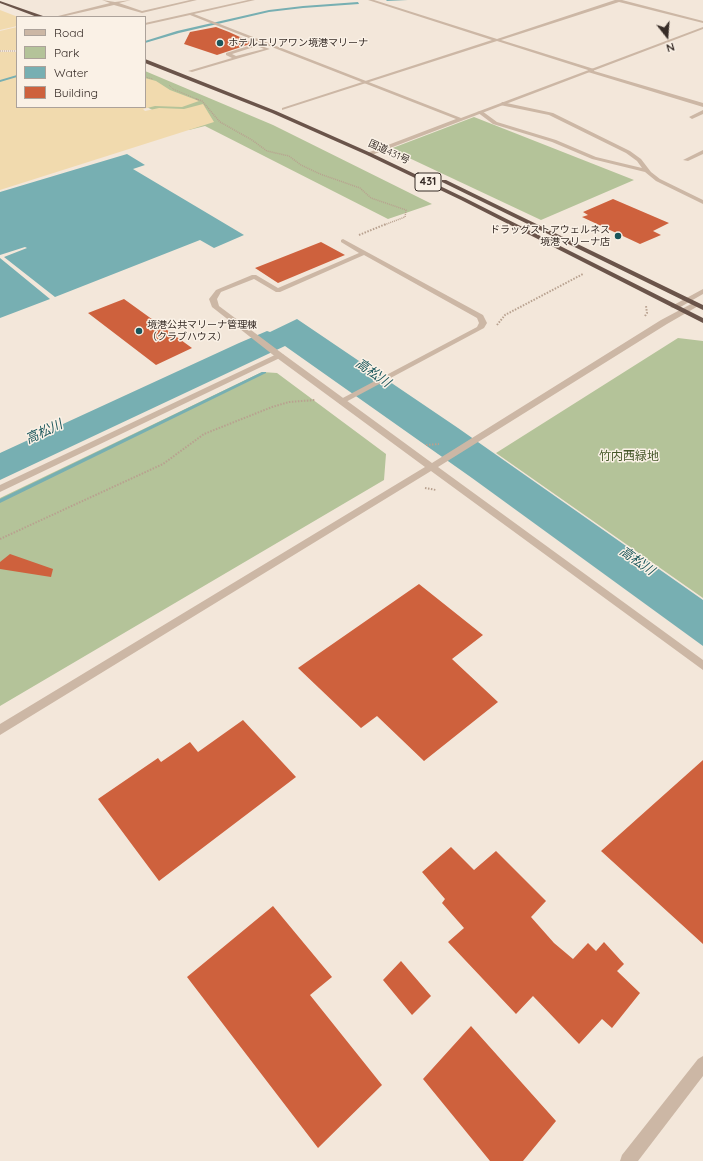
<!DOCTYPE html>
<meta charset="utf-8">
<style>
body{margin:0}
#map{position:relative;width:703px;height:1161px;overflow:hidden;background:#f3e7da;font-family:Quicksand,sans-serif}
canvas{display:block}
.legend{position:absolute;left:16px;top:16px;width:130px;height:92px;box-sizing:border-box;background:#faf1e6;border:1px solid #aca29a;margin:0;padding:5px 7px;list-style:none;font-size:12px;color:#372c27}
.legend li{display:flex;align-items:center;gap:8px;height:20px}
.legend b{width:20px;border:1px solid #aca29a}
.north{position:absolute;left:647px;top:16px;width:40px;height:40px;-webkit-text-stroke:3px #faf1e6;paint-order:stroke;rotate:163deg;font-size:11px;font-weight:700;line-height:16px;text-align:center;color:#372c27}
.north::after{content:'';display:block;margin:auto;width:14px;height:18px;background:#372c27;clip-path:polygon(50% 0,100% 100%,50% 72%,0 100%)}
</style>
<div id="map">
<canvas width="703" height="1161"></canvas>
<ul class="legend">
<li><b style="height:5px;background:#ccb7a5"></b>Road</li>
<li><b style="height:11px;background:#b4c399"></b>Park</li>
<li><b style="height:11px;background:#77afb2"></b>Water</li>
<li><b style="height:11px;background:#ce613d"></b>Building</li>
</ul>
<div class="north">N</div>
</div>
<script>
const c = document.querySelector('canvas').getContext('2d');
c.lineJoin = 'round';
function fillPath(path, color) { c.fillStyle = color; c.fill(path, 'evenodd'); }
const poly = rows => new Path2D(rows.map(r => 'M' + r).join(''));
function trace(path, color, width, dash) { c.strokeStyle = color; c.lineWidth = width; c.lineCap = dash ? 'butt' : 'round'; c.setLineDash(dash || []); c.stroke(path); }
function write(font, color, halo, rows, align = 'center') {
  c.font = font + ' Quicksand,"Noto Sans JP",sans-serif'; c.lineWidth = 3; c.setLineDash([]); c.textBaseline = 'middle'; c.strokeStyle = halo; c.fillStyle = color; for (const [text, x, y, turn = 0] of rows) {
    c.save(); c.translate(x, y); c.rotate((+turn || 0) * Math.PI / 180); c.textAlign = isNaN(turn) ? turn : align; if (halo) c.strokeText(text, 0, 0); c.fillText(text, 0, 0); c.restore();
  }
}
const green = poly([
 [145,71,273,125,432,204,388,219,205,126,189,130,145,106],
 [474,117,634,180,541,220,390,149],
 [678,338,703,341,703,598,496,453],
 [262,372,277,373,386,454,384,480,0,706,0,498]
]);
const sand = poly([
 [0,10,18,17,17,26,0,30],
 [17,27,17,50,0,50,0,31],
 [0,52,17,52,17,107,145,107,145,78,156,81,170,90,199,101,182,107,155,106,143,109,145,111,159,108,184,109,203,104,214,122,0,190]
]);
const water = poly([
 [127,154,145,165,133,169,244,235,214,248,200,240,55,297,4,257,27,248,25,247,0,255,0,192],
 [0,258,50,299,0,318],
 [297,319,458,428,703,600,703,646,472,478,285,346,0,480,0,453,239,343,267,331,270,332]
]);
const stream = poly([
 [387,0,408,0,386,1,387,0],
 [358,2,359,4,303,8,269,12,179,33,145,43,145,41,177,31,269,10,303,6,358,2],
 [17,75,17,77,0,82,0,80,17,75],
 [262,372,266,372,266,373,0,503,0,499,262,372]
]);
const building = poly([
 [216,27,229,32,253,43,217,55,184,44,190,32],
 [613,199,669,223,653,231,661,235,640,244,582,217,588,215,583,212],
 [321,242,345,255,278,283,255,268],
 [124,299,192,348,156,365,88,313],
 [10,554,53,569,51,577,0,569,0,562],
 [419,584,483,635,452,659,498,702,424,761,377,716,361,728,298,668],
 [243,720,296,777,159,881,98,799,158,758,161,762,190,742,198,752],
 [703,760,703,944,601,851],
 [451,847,474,870,496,851,546,901,531,917,554,943,573,959,588,943,596,951,604,942,624,964,617,971,640,993,612,1028,602,1019,579,1044,533,996,516,1014,448,942,464,928,442,903,445,899,422,872],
 [273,906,332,977,310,995,382,1085,318,1148,187,977],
 [401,961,431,996,412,1015,383,980],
 [471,1026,556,1121,523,1161,490,1161,423,1079]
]);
const pathFar2 = poly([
 [0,51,17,51],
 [145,77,153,79],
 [169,85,173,89,199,100]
]);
const pathFar1 = poly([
 [196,99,202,101,220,122,252,140,267,151,289,156,301,165,320,174,360,188,371,198,406,210,405,217,384,225]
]);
const path = poly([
 [359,235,386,224],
 [645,316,647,313,646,306],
 [497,325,505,315,583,274],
 [426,445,439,444],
 [425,488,436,490],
 [0,539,163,464,204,434,272,407,289,402,315,400]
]);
const service = poly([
 [102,0,115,2,131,0,119,3,142,11,190,0,197,0,142,13,114,5,61,17,54,17,110,3,102,0],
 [368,0,374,0,497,39,615,0,622,0,703,21,703,23,619,2,501,40,594,69,594,71,703,103,703,107,588,72,588,70,497,41,282,110,282,108,492,40,368,0],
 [255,44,270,49,192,72,188,71,232,58,226,55,226,53,255,44],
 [257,46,264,49,236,56,232,54,257,46],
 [502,102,553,113,630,151,641,159,651,172,660,179,703,200,703,204,656,181,645,172,592,159,552,142,493,124,477,112,482,111,497,122,556,140,596,157,642,168,637,161,626,153,549,115,500,105,502,102],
 [703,110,703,114,692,119,689,117,703,110],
 [703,150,703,154,688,161,683,160,703,150],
 [703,289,703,294,677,309,670,307,703,289],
 [277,354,283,354,284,356,0,492,0,485,277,354]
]);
const minor = poly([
 [248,0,255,0,194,14,461,118,703,27,703,29,369,156,366,154,367,153,456,119,190,15,145,25,145,23,248,0],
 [343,239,483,315,487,323,484,328,342,404,339,404,339,400,477,327,479,323,477,318,364,255,280,292,276,292,254,279,221,292,217,299,219,306,283,354,283,358,277,358,212,307,209,299,216,290,252,275,256,275,278,288,359,253,341,242,341,240,343,239]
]);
const tertiary = poly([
 [693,303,700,305,667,324,438,467,703,660,703,670,431,471,0,735,0,724,425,467,277,358,277,354,283,354,432,463,661,320,693,303],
 [703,1056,703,1076,638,1161,620,1161,622,1155,698,1059,703,1056]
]);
const trunk = poly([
 [0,1,43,16,43,17,37,17,0,3,0,1],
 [145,59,276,111,371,153,465,198,703,318,703,323,461,200,367,155,272,113,145,63,145,59],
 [442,180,446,180,703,305,703,310,442,182,442,180]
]);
const markers = [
 [220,43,4,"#1a565b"],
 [618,236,4,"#1a565b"],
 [139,331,4,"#1a565b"]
];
const farPoinames = [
 ["ホテルエリアワン境港マリーナ",228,43],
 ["ドラッグストアウェルネス",610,230,"right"],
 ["境港マリーナ店",610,242,"right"],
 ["境港公共マリーナ管理棟",147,325],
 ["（クラブハウス）",147,337]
];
const farStreetnames = [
 ["国道431号",389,152,25]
];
const shields = [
 [428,182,26]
];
const shieldNames = [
 ["431",428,182]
];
const parkNames = [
 ["竹内西緑地",629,456]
];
const waterNames = [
 ["高松川",373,373,35],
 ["高松川",44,432,-25],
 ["高松川",637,561,35]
];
fillPath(green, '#b4c399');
fillPath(sand, '#f1daae');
fillPath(water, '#77afb2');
fillPath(stream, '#77afb2');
fillPath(building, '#ce613d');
trace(pathFar2, '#b8a18f', 1, [1, 1]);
trace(pathFar1, '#b8a18f', 1.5, [1, 1]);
trace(path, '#b8a18f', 2, [1.5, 1.5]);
fillPath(service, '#ccb7a5');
fillPath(minor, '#ccb7a5');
fillPath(tertiary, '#ccb7a5');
fillPath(trunk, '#6a544a');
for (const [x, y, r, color] of markers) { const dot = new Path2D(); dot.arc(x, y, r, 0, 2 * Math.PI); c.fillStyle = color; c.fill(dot); trace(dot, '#faf1e6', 1.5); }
write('10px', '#372c27', '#faf1e6', farPoinames, 'left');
write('10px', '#372c27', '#faf1e6', farStreetnames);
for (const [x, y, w] of shields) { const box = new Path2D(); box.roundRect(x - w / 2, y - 9, w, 18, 3); c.fillStyle = '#faf1e6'; c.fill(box); trace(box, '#372c27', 1); }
write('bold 11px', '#372c27', null, shieldNames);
write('12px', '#465729', '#faf1e6', parkNames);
write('italic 13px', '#1a565b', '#faf1e6', waterNames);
</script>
